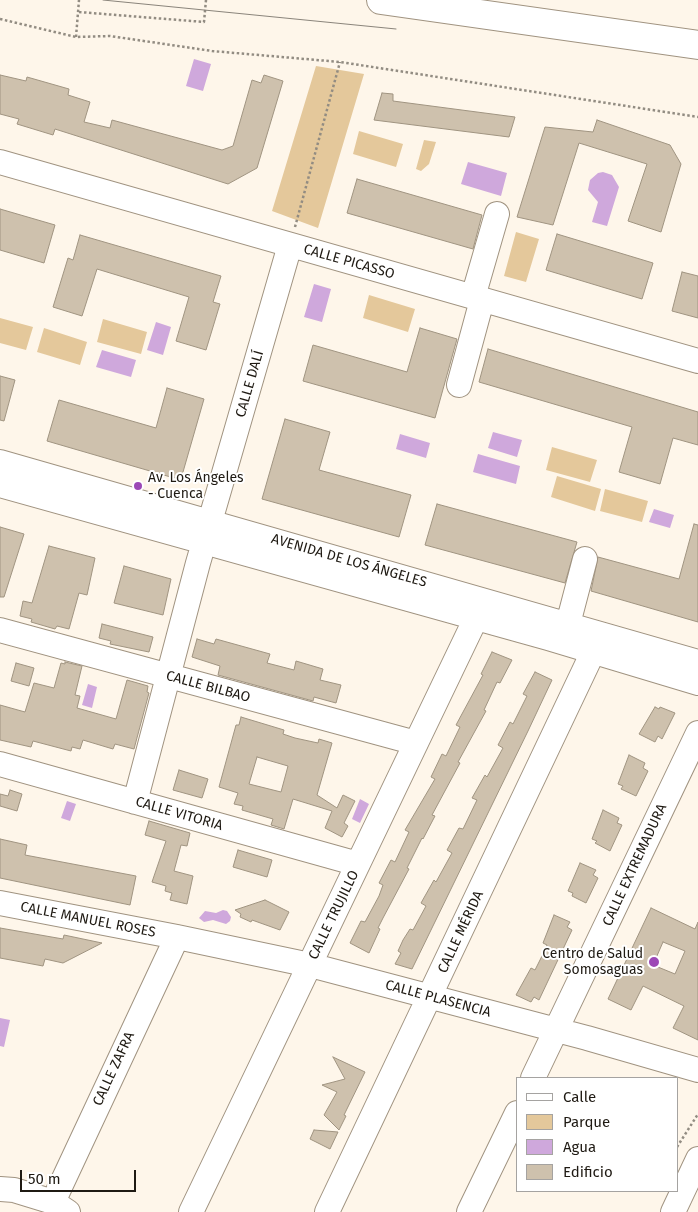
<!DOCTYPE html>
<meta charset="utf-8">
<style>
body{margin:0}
#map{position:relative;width:698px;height:1212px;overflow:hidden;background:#fef6ea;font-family:"Fira Sans",sans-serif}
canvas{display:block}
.legend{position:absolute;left:516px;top:1077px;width:162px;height:115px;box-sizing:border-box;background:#fff;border:1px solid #a5a3a1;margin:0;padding:6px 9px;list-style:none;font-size:15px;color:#1f1a13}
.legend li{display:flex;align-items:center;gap:10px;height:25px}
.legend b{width:25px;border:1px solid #a5a3a1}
.scale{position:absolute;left:20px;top:1170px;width:116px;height:22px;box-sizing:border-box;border:2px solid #1f1a13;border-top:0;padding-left:6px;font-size:15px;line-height:18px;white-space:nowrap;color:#1f1a13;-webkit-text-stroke:4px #fff;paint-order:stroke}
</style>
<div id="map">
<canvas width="698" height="1212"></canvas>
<ul class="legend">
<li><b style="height:6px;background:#fff"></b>Calle</li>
<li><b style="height:14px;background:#e4c89b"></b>Parque</li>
<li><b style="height:14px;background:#cfa8dc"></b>Agua</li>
<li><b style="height:14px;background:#cec1ad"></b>Edificio</li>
</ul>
<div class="scale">50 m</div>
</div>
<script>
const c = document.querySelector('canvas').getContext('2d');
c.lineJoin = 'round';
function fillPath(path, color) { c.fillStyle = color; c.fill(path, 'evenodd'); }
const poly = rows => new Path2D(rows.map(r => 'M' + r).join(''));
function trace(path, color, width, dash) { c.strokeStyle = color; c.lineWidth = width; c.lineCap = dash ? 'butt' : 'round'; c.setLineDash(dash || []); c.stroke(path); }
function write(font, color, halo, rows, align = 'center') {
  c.font = font + ' "Fira Sans",sans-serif'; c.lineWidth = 4; c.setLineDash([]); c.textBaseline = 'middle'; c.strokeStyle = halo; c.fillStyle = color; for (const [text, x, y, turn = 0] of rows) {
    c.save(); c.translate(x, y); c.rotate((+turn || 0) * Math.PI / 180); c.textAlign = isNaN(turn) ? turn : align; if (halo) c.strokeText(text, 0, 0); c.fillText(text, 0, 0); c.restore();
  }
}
const green = poly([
 [316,66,364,74,318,228,272,211],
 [359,131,403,144,396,167,353,154],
 [424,140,436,142,429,164,421,171,416,169],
 [516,232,539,239,526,282,504,276],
 [369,295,415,309,408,332,363,318],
 [0,318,33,327,26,350,0,343],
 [103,319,147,332,141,354,97,342],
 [44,328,87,342,80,365,37,352],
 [552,447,597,460,590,482,546,470],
 [557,476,601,489,595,511,551,497],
 [605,489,648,501,642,522,600,511]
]);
const water = poly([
 [194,59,211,64,203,91,186,86],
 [468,162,507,173,501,196,461,184],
 [603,172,612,175,619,187,607,226,592,222,598,202,588,190,590,180,598,173],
 [314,284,331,289,322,322,304,317],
 [156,322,171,327,163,355,147,350],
 [102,350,136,360,131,377,96,367],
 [493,432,522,440,517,457,488,448],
 [400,434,430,443,426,458,396,449],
 [478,454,520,466,516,484,473,472],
 [654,509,674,515,670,528,649,522],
 [88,684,97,687,92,708,82,705],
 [360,799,369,804,360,823,352,819],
 [67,801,76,804,70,821,61,818],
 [223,910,227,911,231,917,230,921,226,924,213,920,204,922,199,918,205,911,216,913],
 [0,1018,10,1020,4,1047,0,1046]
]);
const building = poly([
 [0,75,26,81,27,77,69,89,68,95,90,102,84,122,110,128,112,120,222,150,233,146,252,80,261,83,264,75,283,81,257,168,228,184,55,129,53,135,17,124,19,119,0,114,0,75],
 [382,93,393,94,393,101,515,117,509,137,374,120,382,93],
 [597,120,670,145,681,164,661,232,628,221,647,164,579,143,553,225,517,217,545,127,593,132,597,120],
 [357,179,482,215,473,249,347,213,357,179],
 [0,209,55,225,44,263,0,250,0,209],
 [557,234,653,263,642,299,546,270,557,234],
 [80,235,221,276,213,302,220,304,206,350,176,341,189,297,97,269,82,316,53,307,68,258,73,260,80,235],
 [682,272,698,276,698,318,672,311,682,272],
 [420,328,457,339,435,418,303,381,313,345,407,372,420,328],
 [488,349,698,412,698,445,673,438,660,484,619,472,632,427,479,382,488,349],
 [0,376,15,380,4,421,0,420,0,376],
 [167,388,204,399,183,472,174,478,47,441,59,400,156,428,167,388],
 [285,419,330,432,319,470,411,495,399,537,262,499,285,419],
 [437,504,577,542,565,583,425,545,437,504],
 [694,524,698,525,698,622,591,591,598,557,679,579,694,524],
 [0,527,24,534,4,597,0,597,0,527],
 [49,546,95,558,87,595,79,593,69,629,57,626,55,629,31,622,32,619,20,616,23,601,32,603,49,546],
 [124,566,171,579,163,615,114,603,124,566],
 [102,624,153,637,149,652,110,644,111,641,99,638,102,624],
 [197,639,214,644,216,639,270,654,267,663,294,670,296,661,323,669,320,680,341,685,336,703,314,697,313,701,218,675,220,666,192,657,197,639],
 [492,652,512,660,500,683,497,682,484,710,486,711,458,762,460,763,432,815,435,816,423,839,422,838,407,868,409,869,383,918,378,928,380,929,369,953,350,943,361,921,365,922,379,896,383,885,379,883,391,860,395,862,409,832,405,830,435,779,431,777,442,754,446,756,460,727,456,725,483,675,481,674,492,652],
 [65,662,82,666,75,695,80,696,77,708,116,719,127,680,148,686,147,692,149,693,134,749,115,744,113,749,83,740,80,749,72,747,71,751,33,741,31,747,0,740,0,705,25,712,34,683,54,688,61,663,65,664,65,662],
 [16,663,34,668,29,686,11,681,16,663],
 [535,672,552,680,528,731,412,969,395,964,401,953,398,951,403,940,410,929,413,930,426,906,421,903,434,880,436,882,452,853,447,850,459,828,463,829,477,800,472,798,485,775,487,777,503,748,498,745,510,722,513,724,527,696,523,694,535,672],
 [655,707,659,709,660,707,675,713,662,739,658,736,655,742,639,734,655,707],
 [241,717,284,730,283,734,295,738,318,743,319,739,332,743,317,795,337,808,343,795,355,801,344,823,348,826,342,837,325,828,332,811,293,799,284,829,271,825,273,819,242,810,243,806,234,804,238,793,219,787,236,725,239,725,241,717],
 [257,757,288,766,281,792,249,784,257,757],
 [629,755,645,763,643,768,648,771,636,796,621,789,623,786,618,784,629,755],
 [179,770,208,779,202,798,173,790,179,770],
 [10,790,22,794,17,811,0,806,0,794,8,796,10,790],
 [603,810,619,818,617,823,622,825,610,851,595,843,597,841,592,839,603,810],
 [149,821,190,833,187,846,181,845,174,871,193,876,187,904,170,900,172,893,165,891,166,886,152,882,166,841,145,835,149,821],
 [0,839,27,845,25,855,136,876,130,905,0,878,0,839],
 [238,850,272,860,267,877,233,867,238,850],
 [580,863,596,870,593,875,598,878,586,903,572,896,573,893,568,891,580,863],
 [265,900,289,912,280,930,252,920,251,922,240,917,241,914,235,910,265,900],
 [651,908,695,929,698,922,698,1040,673,1028,684,1006,643,986,631,1010,608,999,651,908],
 [663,942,685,951,675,974,653,965,663,942],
 [554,915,570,922,567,927,572,930,539,1000,534,997,531,1002,516,995,531,968,535,970,546,948,547,945,543,943,554,915],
 [0,928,63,939,64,935,102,943,63,963,45,959,43,966,0,958,0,928],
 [333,1057,365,1072,344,1115,346,1116,339,1130,324,1115,337,1092,322,1085,345,1079,333,1057],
 [314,1130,338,1132,330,1149,310,1139,314,1130]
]);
const path = poly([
 [79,12,204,22,206,0],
 [0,19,76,37,110,36,212,51,340,62,698,117],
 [76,37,79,0],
 [295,227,340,62],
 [677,1147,698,1114]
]);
const minor = poly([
 [0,162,698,361],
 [473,297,497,214],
 [459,385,482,300],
 [0,462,698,662],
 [0,485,548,638,698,683],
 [568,624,585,559],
 [0,630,416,743],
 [0,764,358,864],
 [135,802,198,563,290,245],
 [0,903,177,937,310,965,587,1038,698,1070],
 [533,1078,698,733],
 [0,1189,14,1190,53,1202,68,1212],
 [53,1202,177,937],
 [191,1212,476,618],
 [327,1212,593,652],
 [469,1212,517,1113],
 [673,1212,698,1159]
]);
const highway = poly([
 [381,0,698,45]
]);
const tram = poly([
 [103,0,396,29]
]);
const markers = [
 [138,486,5,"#9c48b6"],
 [654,962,6,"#9c48b6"]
];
const streetNames = [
 ["CALLE PICASSO",349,262,16],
 ["CALLE DALÍ",250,384,-74],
 ["AVENIDA DE LOS ÁNGELES",349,561,16],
 ["CALLE BILBAO",208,687,15],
 ["CALLE VITORIA",179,814,16],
 ["CALLE EXTREMADURA",635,865,-65],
 ["CALLE TRUJILLO",334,915,-64],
 ["CALLE MANUEL ROSES",88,920,11],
 ["CALLE MÉRIDA",461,932,-65],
 ["CALLE PLASENCIA",438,999,15],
 ["CALLE ZAFRA",114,1069,-65]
];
const poiNames = [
 ["Av. Los Ángeles",148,478],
 ["- Cuenca",148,494],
 ["Centro de Salud",643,954,"right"],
 ["Somosaguas",643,970,"right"]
];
fillPath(green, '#e4c89b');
fillPath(water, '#cfa8dc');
fillPath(building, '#cec1ad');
trace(building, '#a09481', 1);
trace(minor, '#a09380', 26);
trace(highway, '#a09380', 30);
trace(path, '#928c82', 2.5, [2.5, 2.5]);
trace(minor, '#fff', 24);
trace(highway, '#fff', 28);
trace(tram, '#8a847b', 1);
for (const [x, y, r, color] of markers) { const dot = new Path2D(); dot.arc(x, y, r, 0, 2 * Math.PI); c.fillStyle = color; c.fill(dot); trace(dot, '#fff', 2); }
write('14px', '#1f1a13', '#fff', streetNames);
write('14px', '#1f1a13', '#fff', poiNames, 'left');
</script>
